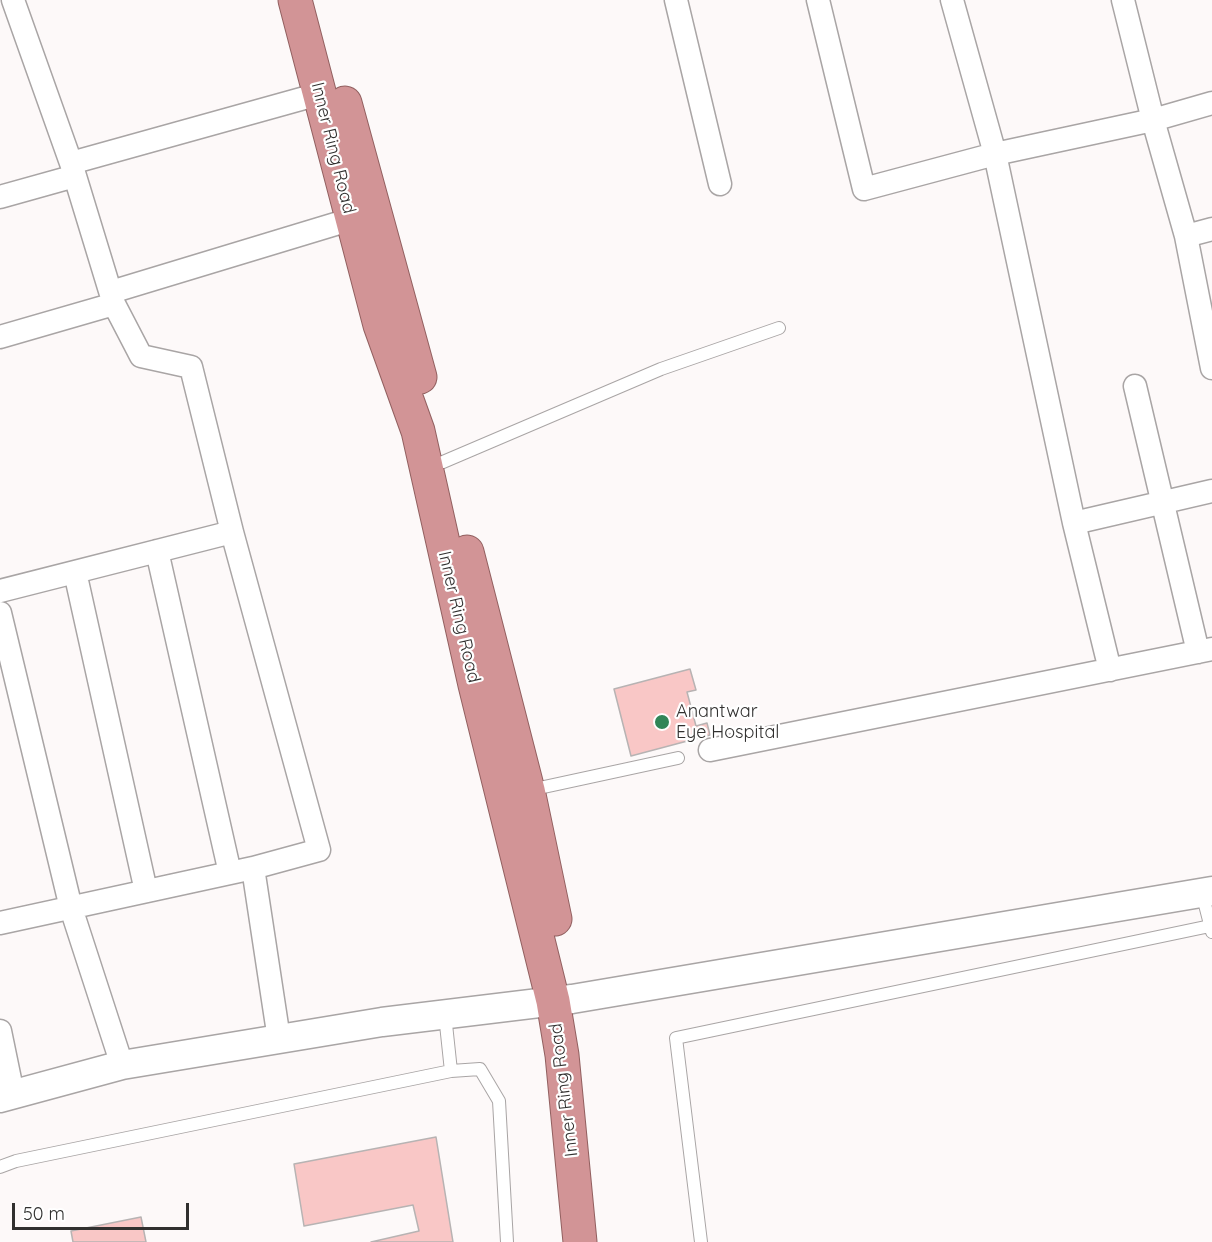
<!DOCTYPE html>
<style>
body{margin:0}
#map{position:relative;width:1212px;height:1242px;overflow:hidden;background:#fdf9f9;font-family:Quicksand,sans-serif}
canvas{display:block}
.scale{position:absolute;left:12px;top:1203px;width:177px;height:27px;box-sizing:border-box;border:3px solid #31302f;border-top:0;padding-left:8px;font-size:18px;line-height:21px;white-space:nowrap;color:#31302f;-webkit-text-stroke:4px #fff;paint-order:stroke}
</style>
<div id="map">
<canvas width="1212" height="1242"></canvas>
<div class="scale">50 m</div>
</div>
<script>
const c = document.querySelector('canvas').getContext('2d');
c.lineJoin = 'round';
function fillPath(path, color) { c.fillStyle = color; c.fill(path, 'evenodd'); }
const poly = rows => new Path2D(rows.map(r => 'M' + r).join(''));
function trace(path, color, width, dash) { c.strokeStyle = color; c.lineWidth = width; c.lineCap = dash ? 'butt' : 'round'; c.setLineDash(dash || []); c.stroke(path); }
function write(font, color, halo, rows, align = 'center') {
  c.font = font + ' Quicksand,sans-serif'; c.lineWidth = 4.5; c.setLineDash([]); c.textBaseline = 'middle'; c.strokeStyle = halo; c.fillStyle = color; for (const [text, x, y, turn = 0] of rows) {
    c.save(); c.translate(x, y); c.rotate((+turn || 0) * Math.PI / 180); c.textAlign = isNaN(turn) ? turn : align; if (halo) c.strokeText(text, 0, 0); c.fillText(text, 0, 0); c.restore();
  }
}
const building = poly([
 [690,669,696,690,687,692,696,726,707,723,710,735,631,756,614,689,690,669],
 [436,1137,453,1242,371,1242,419,1231,413,1205,304,1226,294,1164,436,1137],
 [141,1217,146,1242,73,1242,71,1231,141,1217]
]);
const service = poly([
 [443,462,661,369,779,328],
 [530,790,678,758],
 [1202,893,1212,932],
 [445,1015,451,1071],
 [0,1167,16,1161,451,1071,480,1069,499,1101,507,1242],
 [701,1242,676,1038,1210,926]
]);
const minor = poly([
 [676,0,720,184],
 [818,0,864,189,995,154,1153,120,1123,0],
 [952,0,995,154,1074,523,1110,670],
 [1212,103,1153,120,1186,236,1212,368],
 [71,163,319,94],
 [0,197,75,176],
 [1186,236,1212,229],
 [111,292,352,219],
 [0,337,114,304,71,163,13,0],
 [1135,386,1198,652],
 [1074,523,1212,491],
 [232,532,319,850,253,868],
 [157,551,230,873],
 [75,572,146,891],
 [0,591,232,532,191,367,141,356,114,304],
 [0,613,71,908,122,1065],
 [710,750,1212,649],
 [0,923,253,868,279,1039],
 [0,1031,13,1094]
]);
const tertiary = poly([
 [0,1098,122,1065,382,1022,572,999,1212,891]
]);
const trunk = poly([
 [295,0,380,325,418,431,475,685,553,1001,562,1055,580,1242],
 [345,103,420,377],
 [467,552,528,790,555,919]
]);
const markers = [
 [662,722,8,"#318557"]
];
const streetNames = [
 ["Inner Ring Road",333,148,76],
 ["Inner Ring Road",459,617,77],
 ["Inner Ring Road",564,1090,-97]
];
const poiNames = [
 ["Anantwar",676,712],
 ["Eye Hospital",676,733]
];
fillPath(building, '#f9c7c6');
trace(building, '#b7b3b3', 1.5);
trace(service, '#a9a5a5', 14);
trace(minor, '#a9a5a5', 25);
trace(tertiary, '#a9a5a5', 31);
trace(trunk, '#926060', 35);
trace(service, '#fff', 12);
trace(minor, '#fff', 22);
trace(tertiary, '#fff', 28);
trace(trunk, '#d29496', 33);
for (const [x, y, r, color] of markers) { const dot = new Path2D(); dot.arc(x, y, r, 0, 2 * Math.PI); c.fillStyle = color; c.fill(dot); trace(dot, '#fff', 2); }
write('18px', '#31302f', '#fff', streetNames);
write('18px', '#31302f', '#fff', poiNames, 'left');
</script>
